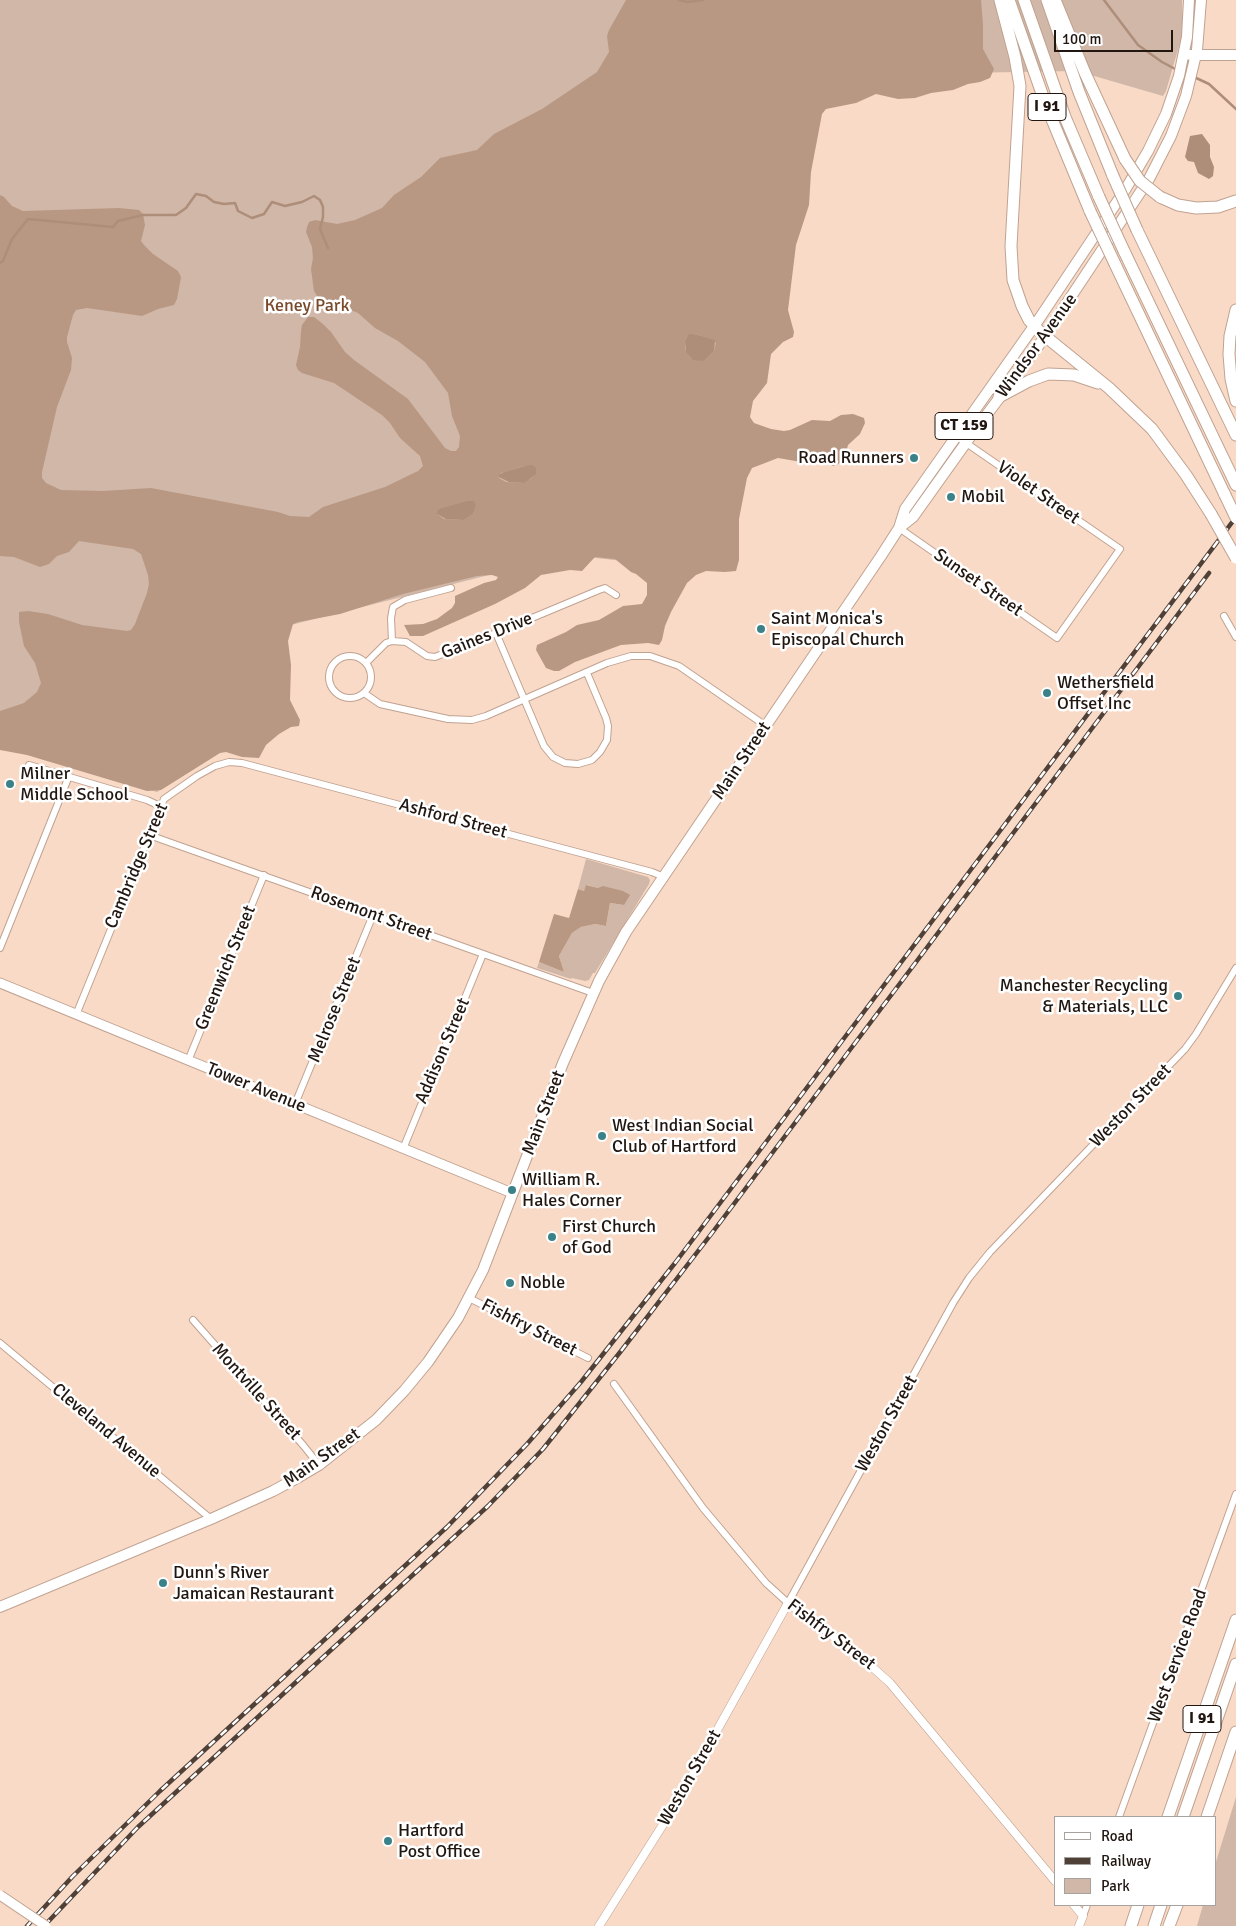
<!DOCTYPE html>
<style>
body{margin:0}
#map{position:relative;width:1236px;height:1926px;overflow:hidden;background:#f9dac7;font-family:Signika,sans-serif}
canvas{display:block}
.legend{position:absolute;left:1054px;top:1816px;width:162px;height:90px;box-sizing:border-box;background:#fff;border:1px solid #a6a29f;margin:0;padding:6px 9px;list-style:none;font-size:15px;color:#211610}
.legend li{display:flex;align-items:center;gap:10px;height:25px}
.legend b{width:25px;border:1px solid #a6a29f}
.scale{position:absolute;left:1054px;top:30px;width:119px;height:22px;box-sizing:border-box;border:2px solid #211610;border-top:0;padding-left:6px;font-size:15px;line-height:18px;white-space:nowrap;color:#211610;-webkit-text-stroke:4px #fff;paint-order:stroke}
</style>
<div id="map">
<canvas width="1236" height="1926"></canvas>
<ul class="legend">
<li><b style="height:6px;background:#fff"></b>Road</li>
<li><b style="height:6px;background:#504138"></b>Railway</li>
<li><b style="height:14px;background:#d0b7a8"></b>Park</li>
</ul>
<div class="scale">100 m</div>
</div>
<script>
const c = document.querySelector('canvas').getContext('2d');
c.lineJoin = 'round';
function fillPath(path, color) { c.fillStyle = color; c.fill(path, 'evenodd'); }
const poly = rows => new Path2D(rows.map(r => 'M' + r).join(''));
function trace(path, color, width, dash) { c.strokeStyle = color; c.lineWidth = width; c.lineCap = dash ? 'butt' : 'round'; c.setLineDash(dash || []); c.stroke(path); }
function write(font, color, halo, rows, align = 'center') {
  c.font = font + ' Signika,sans-serif'; c.lineWidth = 5; c.setLineDash([]); c.textBaseline = 'middle'; c.strokeStyle = halo; c.fillStyle = color; for (const [text, x, y, turn = 0] of rows) {
    c.save(); c.translate(x, y); c.rotate((+turn || 0) * Math.PI / 180); c.textAlign = isNaN(turn) ? turn : align; if (halo) c.strokeText(text, 0, 0); c.fillText(text, 0, 0); c.restore();
  }
}
const green = poly([
 [0,0,1182,0,1183,32,1166,91,1163,96,1077,71,789,76,660,565,568,555,291,625,271,720,157,792,0,747],
 [586,859,648,877,650,880,649,884,595,973,593,973,589,980,585,981,572,978,571,979,537,968,539,962,564,972,559,956,572,933,581,927,595,924,606,926,610,903,624,905,598,888,587,885,584,891,578,889],
 [1236,1797,1236,1926,1197,1926,1203,1905,1215,1905,1215,1865]
]);
const forest = poly([
 [626,0,981,0,983,25,983,49,994,69,990,78,980,82,968,84,953,90,931,93,915,98,898,99,876,94,856,103,826,109,822,114,811,172,809,205,796,245,788,310,794,332,793,337,783,342,771,354,767,383,753,401,750,417,754,423,771,429,784,431,790,430,812,420,830,421,841,415,853,414,864,418,865,423,860,434,848,445,844,461,834,466,818,462,807,463,778,458,752,468,747,478,739,519,739,560,736,571,725,572,706,571,696,575,687,583,671,612,665,626,662,640,659,645,648,643,621,645,575,662,559,671,554,671,546,668,536,650,537,645,566,632,577,625,599,620,623,606,642,604,647,595,647,583,636,574,631,572,615,559,595,557,582,571,570,570,541,575,525,588,495,604,423,636,410,636,404,625,423,624,437,619,452,608,455,603,455,596,484,583,496,580,498,577,492,575,477,576,403,594,340,614,298,622,293,624,288,641,291,665,290,700,300,720,299,726,291,727,279,734,266,745,259,758,242,757,226,752,220,753,161,790,147,791,27,755,0,750,0,711,24,703,37,692,41,683,35,663,24,646,19,622,19,612,28,611,48,614,82,625,127,631,131,630,135,624,147,593,149,584,148,575,141,554,133,549,79,541,69,552,57,556,49,564,40,567,14,557,0,556,0,195,4,197,12,206,23,211,119,208,139,210,143,214,145,225,141,241,144,245,153,254,178,271,181,277,177,299,174,305,158,309,142,316,87,308,76,310,73,315,67,337,67,342,72,358,71,370,57,407,42,472,42,478,46,483,61,490,103,491,151,488,278,512,290,516,309,517,323,507,385,487,418,471,423,466,420,456,400,438,390,423,382,415,334,383,302,373,298,370,296,365,300,347,301,331,302,325,308,317,314,317,323,324,331,332,345,352,354,360,408,399,445,448,451,451,456,451,459,447,460,436,452,416,448,393,425,362,398,341,375,328,358,313,317,296,314,291,311,269,313,258,312,247,306,232,307,227,309,222,315,220,337,224,355,220,382,208,394,195,421,177,440,158,477,150,494,134,542,109,597,72,609,52,607,36,609,30],
 [689,333,706,337,712,339,716,343,714,351,704,361,691,358,685,349,685,341],
 [524,466,534,476,525,483,506,482,499,478,501,473],
 [466,501,471,501,476,506,473,514,464,520,444,519,437,514,441,508],
 [586,885,598,888,603,886,623,891,630,895,624,905,610,903,606,926,595,924,581,927,572,933,559,956,564,972,539,962,554,914,569,918,578,889,584,891]
]);
const water = poly([
 [1202,134,1210,145,1210,157,1214,167,1213,176,1209,179,1198,173,1194,162,1188,161,1185,157,1190,136],
 [689,333,706,337,715,340,714,351,704,361,693,360,686,352,685,341],
 [532,465,536,468,536,474,525,483,509,482,499,477,499,475,504,472,525,466],
 [466,501,474,501,476,506,473,514,464,520,446,519,437,514,437,511,441,508]
]);
const stream = poly([
 [679,0,687,2,703,0],
 [1104,0,1138,45,1162,62,1177,70],
 [1194,77,1209,84,1236,109],
 [0,263,3,261,12,239,28,219,113,227,118,221,143,215,176,215,186,208,196,194,206,196,214,202,224,204,235,203,238,211,252,218,264,214,272,202,285,206,302,202,314,196,320,200,323,207,323,217,320,229,328,248]
]);
const minor = poly([
 [899,528,1057,638,1120,549,956,436],
 [1224,616,1236,637],
 [496,633,544,746,553,757,565,763,578,764,592,760,600,752,607,740,608,726,606,718,587,673],
 [392,641,391,618,393,607,405,600,451,588],
 '329 677a21 21 0 1 1 42 0a21 21 0 1 1-42 0Z',
 [366,663,386,643,392,641,406,642,427,656,435,657,496,633,599,590,605,588,616,595],
 [364,693,380,704,448,719,472,720,486,716,607,663,631,656,650,656,679,666,766,726],
 [29,765,147,800,160,806],
 [149,835,593,993],
 [0,948,69,776],
 [76,1015,164,799,197,776,215,766,229,762,242,763,524,838,652,872,664,877],
 [188,1061,264,875],
 [295,1104,373,915],
 [403,1149,483,954],
 [469,1298,588,1358],
 [193,1320,303,1445,319,1465],
 [0,1343,211,1519],
 [614,1384,703,1508,766,1583,788,1603,953,1303,969,1278,990,1252,1185,1049,1196,1034,1236,968],
 [1119,1817,1236,1494],
 [1083,1916,1087,1905]
]);
const tertiary = poly([
 [1074,1905,1083,1916,1079,1926],
 [599,1926,676,1804,788,1603,861,1657,890,1683,1055,1881]
]);
const secondary = poly([
 [0,983,512,1193]
]);
const primary = poly([
 [1190,55,1236,55],
 [899,528,913,517,970,437,1039,345,1149,179,1171,136,1186,96,1197,50,1201,0],
 [0,1607,211,1519,273,1491,297,1478,319,1465,376,1420,404,1391,428,1362,458,1318,483,1270,563,1063,599,981,626,932,881,556,899,528,905,509,1037,322,1125,190,1148,151,1166,114,1179,76,1187,37,1189,0]
]);
const motorway = poly([
 [1000,0,1015,57,1020,86,1011,246,1013,280,1022,306,1029,320,1040,332,1109,388,1152,429,1186,475,1211,514],
 [1009,0,1046,105,1090,211],
 [1024,0,1065,117,1099,197],
 [1047,0,1079,92,1113,176],
 [1055,0,1085,73,1125,159],
 [1160,197,1178,205,1196,208,1218,207,1236,201],
 [1137,230,1236,435],
 [1124,251,1236,485],
 [1115,264,1225,495],
 [1236,310,1230,336,1229,354,1231,379,1236,401],
 [999,397,1029,381,1048,374,1074,375,1098,383],
 [1168,1817,1236,1620],
 [1183,1817,1236,1664],
 [1207,1817,1236,1732],
 [1131,1926,1138,1905],
 [1154,1926,1161,1905],
 [1169,1926,1177,1905]
]);
const rail = poly([
 [27,1926,73,1876,160,1791,447,1527,527,1444,581,1382,675,1263,1236,517],
 [44,1926,138,1827,488,1506,543,1449,621,1351,712,1233,1209,573]
]);
const secondaryBridge = poly([
 [0,1895,46,1926]
]);
const motorwayBridge = poly([
 [1125,159,1140,181,1160,197],
 [1113,176,1137,230],
 [1099,197,1124,251],
 [1090,211,1115,264],
 [1225,495,1236,518],
 [1211,514,1236,558]
]);
const markers = [
 [914,458,5,"#3a8288"],
 [951,497,5,"#3a8288"],
 [761,629,5,"#3a8288"],
 [1047,693,5,"#3a8288"],
 [10,784,5,"#3a8288"],
 [1178,996,5,"#3a8288"],
 [602,1136,5,"#3a8288"],
 [512,1190,5,"#3a8288"],
 [552,1237,5,"#3a8288"],
 [510,1283,5,"#3a8288"],
 [163,1583,5,"#3a8288"],
 [388,1841,5,"#3a8288"]
];
const shields = [
 [1047,107,38],
 [964,426,58],
 [1202,1719,38]
];
const shieldNames = [
 ["I 91",1047,107],
 ["CT 159",964,426],
 ["I 91",1202,1719]
];
const parkNames = [
 ["Keney Park",307,306]
];
const streetNames = [
 ["Windsor Avenue",1037,346,-54],
 ["Violet Street",1038,493,35],
 ["Sunset Street",978,583,35],
 ["Gaines Drive",487,636,-22],
 ["Main Street",742,761,-56],
 ["Ashford Street",453,819,15],
 ["Cambridge Street",137,866,-67],
 ["Rosemont Street",371,914,20],
 ["Greenwich Street",226,968,-68],
 ["Melrose Street",335,1010,-68],
 ["Addison Street",443,1051,-67],
 ["Tower Avenue",256,1088,22],
 ["Weston Street",1131,1106,-46],
 ["Main Street",544,1113,-69],
 ["Fishfry Street",529,1328,27],
 ["Montville Street",256,1392,48],
 ["Weston Street",887,1424,-61],
 ["Cleveland Avenue",106,1431,40],
 ["Main Street",322,1458,-35],
 ["Fishfry Street",831,1635,37],
 ["West Service Road",1178,1656,-70],
 ["Weston Street",690,1778,-60]
];
const poiNames = [
 ["Road Runners",904,458,"right"],
 ["Mobil",961,497],
 ["Saint Monica's",771,619],
 ["Episcopal Church",771,640],
 ["Wethersfield",1057,683],
 ["Offset Inc",1057,704],
 ["Milner",20,774],
 ["Middle School",20,795],
 ["Manchester Recycling",1168,986,"right"],
 ["& Materials, LLC",1168,1007,"right"],
 ["West Indian Social",612,1126],
 ["Club of Hartford",612,1147],
 ["William R.",522,1180],
 ["Hales Corner",522,1201],
 ["First Church",562,1227],
 ["of God",562,1248],
 ["Noble",520,1283],
 ["Dunn's River",173,1573],
 ["Jamaican Restaurant",173,1594],
 ["Hartford",398,1831],
 ["Post Office",398,1852]
];
fillPath(green, '#d0b7a8');
fillPath(forest, '#b99883');
fillPath(water, '#ae8d79');
trace(stream, '#ae8d79', 2.5);
trace(minor, '#c0a290', 8);
trace(tertiary, '#c0a290', 9);
trace(secondary, '#c0a290', 11);
trace(primary, '#c0a290', 12);
trace(motorway, '#c0a290', 13);
trace(minor, '#fff', 6);
trace(tertiary, '#fff', 8);
trace(secondary, '#fff', 9);
trace(primary, '#fff', 10);
trace(motorway, '#fff', 11);
trace(rail, '#504138', 4.5);
trace(rail, '#fff', 2.5, [8]);
trace(secondaryBridge, '#c0a290', 11, []);
trace(motorwayBridge, '#c0a290', 13, []);
trace(secondaryBridge, '#fff', 9);
trace(motorwayBridge, '#fff', 11);
for (const [x, y, r, color] of markers) { const dot = new Path2D(); dot.arc(x, y, r, 0, 2 * Math.PI); c.fillStyle = color; c.fill(dot); trace(dot, '#fff', 2); }
for (const [x, y, w] of shields) { const box = new Path2D(); box.roundRect(x - w / 2, y - 13.5, w, 27, 4); c.fillStyle = '#fff'; c.fill(box); trace(box, '#211610', 1); }
write('bold 16px', '#211610', null, shieldNames);
write('18px', '#794929', '#fff', parkNames);
write('18px', '#211610', '#fff', streetNames);
write('18px', '#211610', '#fff', poiNames, 'left');
</script>
